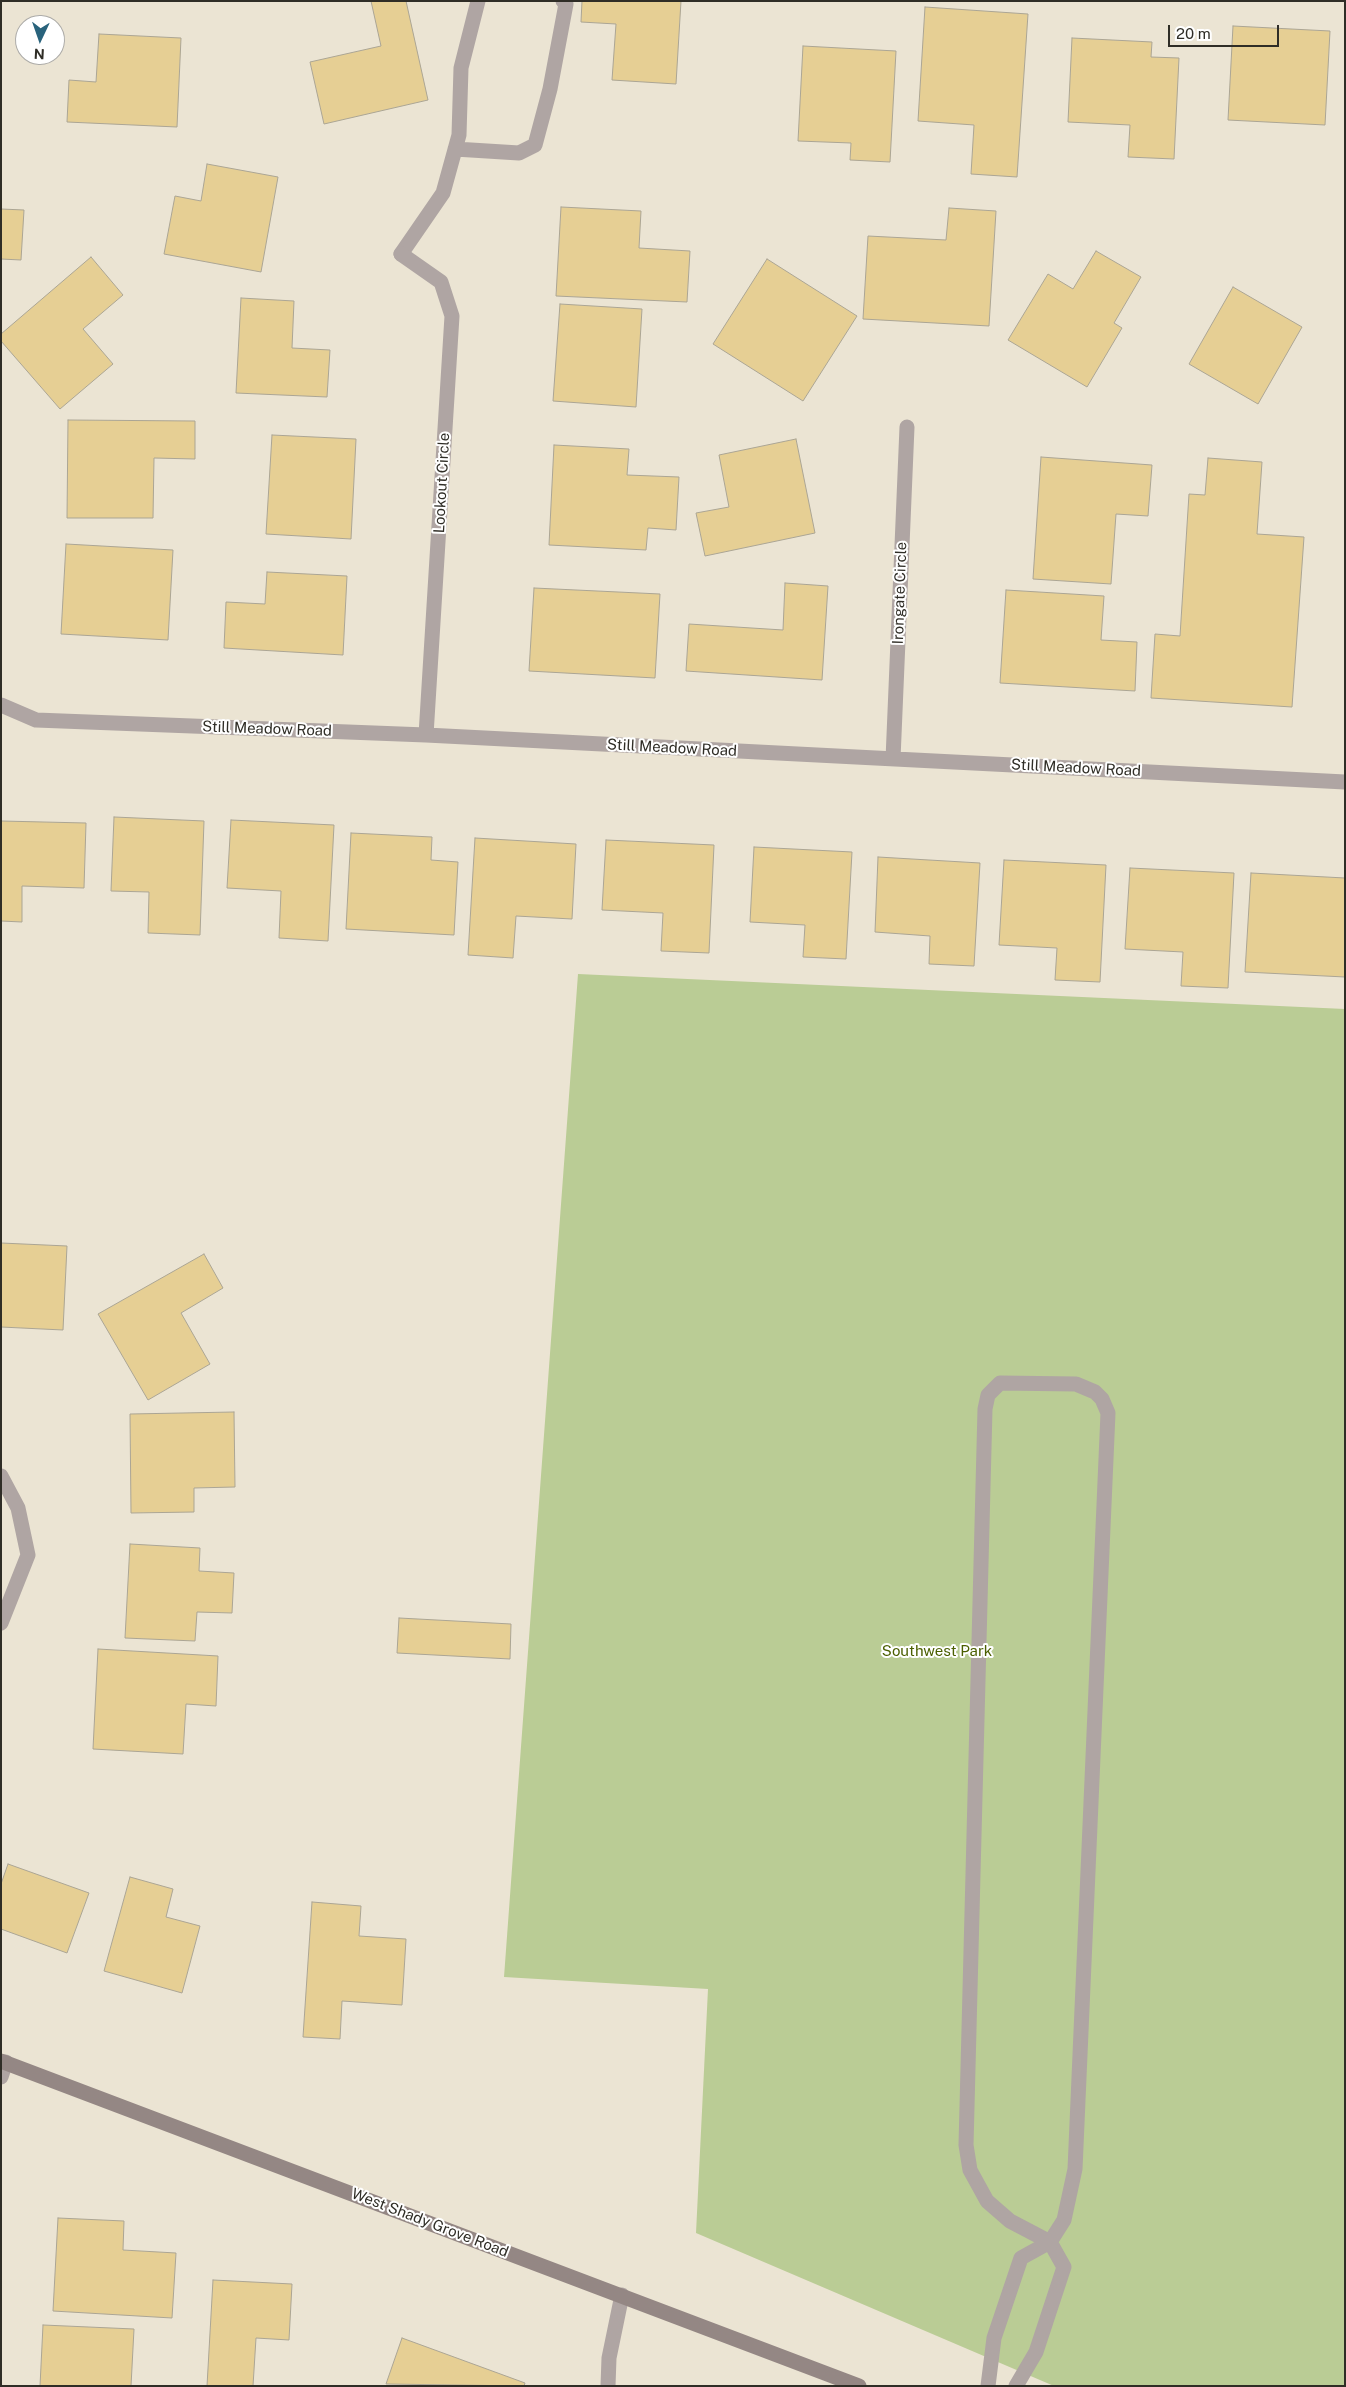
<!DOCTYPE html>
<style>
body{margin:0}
#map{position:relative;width:1346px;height:2387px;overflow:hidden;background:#ebe4d3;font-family:"Public Sans",sans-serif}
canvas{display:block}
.frame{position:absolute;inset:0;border:2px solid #2f2d26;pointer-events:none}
.north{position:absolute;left:15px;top:15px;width:50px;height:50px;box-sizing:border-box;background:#fff;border:1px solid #acaba8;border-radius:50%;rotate:183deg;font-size:14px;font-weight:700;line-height:20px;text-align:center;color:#2f2d26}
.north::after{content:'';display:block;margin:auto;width:18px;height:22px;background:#29637c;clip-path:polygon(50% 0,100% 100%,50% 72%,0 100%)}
.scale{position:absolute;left:1168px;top:25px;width:111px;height:22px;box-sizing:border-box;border:2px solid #2f2d26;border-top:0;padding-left:6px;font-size:15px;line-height:18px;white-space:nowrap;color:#2f2d26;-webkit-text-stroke:4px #fff;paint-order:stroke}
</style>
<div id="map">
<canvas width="1346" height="2387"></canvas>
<div class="frame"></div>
<div class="north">N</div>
<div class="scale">20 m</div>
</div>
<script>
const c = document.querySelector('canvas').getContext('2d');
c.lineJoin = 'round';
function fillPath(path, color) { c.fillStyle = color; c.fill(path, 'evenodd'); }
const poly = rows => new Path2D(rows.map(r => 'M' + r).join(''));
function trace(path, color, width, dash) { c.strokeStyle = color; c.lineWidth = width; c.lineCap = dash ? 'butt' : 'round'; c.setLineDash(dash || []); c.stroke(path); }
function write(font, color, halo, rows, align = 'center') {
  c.font = font + ' "Public Sans",sans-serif'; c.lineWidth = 4; c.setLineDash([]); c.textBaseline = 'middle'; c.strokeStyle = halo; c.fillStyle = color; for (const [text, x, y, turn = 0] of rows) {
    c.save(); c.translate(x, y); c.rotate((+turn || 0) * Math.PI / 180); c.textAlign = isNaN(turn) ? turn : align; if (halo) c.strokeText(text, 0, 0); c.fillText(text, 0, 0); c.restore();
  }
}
const green = poly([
 [578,974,1345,1009,1345,2386,1054,2386,696,2233,708,1989,504,1977]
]);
const building = poly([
 [371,1,406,1,428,100,324,124,310,62,381,46,371,1],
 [582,1,681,1,676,84,612,80,616,24,581,22,582,1],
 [925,7,1028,14,1017,177,971,174,974,125,918,121,925,7],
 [1233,26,1330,31,1325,125,1228,120,1233,26],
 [99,34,181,38,177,127,67,122,69,80,96,82,99,34],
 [1072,38,1152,42,1151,57,1179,58,1174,159,1128,157,1130,125,1068,122,1072,38],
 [803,46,896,51,890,162,850,160,851,143,798,141,803,46],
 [207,164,278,177,261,272,164,254,175,196,201,201,207,164],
 [561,207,641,211,639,248,690,251,687,302,556,296,561,207],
 [949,208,996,211,989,326,863,319,868,236,946,240,949,208],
 [1,209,24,210,21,260,1,259,1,209],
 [1096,251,1141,277,1114,323,1122,328,1087,387,1008,340,1048,274,1073,289,1096,251],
 [91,257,123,295,83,329,113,364,60,409,1,341,1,334,91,257],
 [767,259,857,316,803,401,713,344,767,259],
 [1233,287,1302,327,1258,404,1189,364,1233,287],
 [241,298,294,301,292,348,330,350,327,397,236,393,241,298],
 [560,304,642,309,636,407,553,401,560,304],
 [68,420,195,421,195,459,154,458,153,518,67,518,68,420],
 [272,435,356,439,351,539,266,534,272,435],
 [796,439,815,533,705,556,696,513,729,507,719,455,796,439],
 [554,445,629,449,627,475,679,477,676,530,648,528,646,550,549,545,554,445],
 [1041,457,1152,465,1148,516,1116,514,1111,584,1033,579,1041,457],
 [1208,458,1262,462,1257,534,1304,537,1292,707,1151,698,1155,634,1180,636,1189,494,1205,495,1208,458],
 [66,544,173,550,168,640,61,634,66,544],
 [267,572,347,576,343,655,224,648,226,602,265,604,267,572],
 [785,583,828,586,822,680,686,671,689,624,783,630,785,583],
 [534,588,660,594,655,678,529,671,534,588],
 [1006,590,1104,596,1101,640,1137,642,1135,691,1000,683,1006,590],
 [114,817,204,821,200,935,148,933,149,892,111,891,114,817],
 [231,820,334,825,328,941,279,938,281,891,227,888,231,820],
 [1,821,86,823,84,888,22,886,22,922,1,921,1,821],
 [351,833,432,837,431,860,458,862,454,935,346,929,351,833],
 [475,838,576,844,572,919,516,916,513,958,468,955,475,838],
 [606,840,714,845,709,953,661,951,663,913,602,910,606,840],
 [754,847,852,852,846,959,803,957,805,925,750,922,754,847],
 [878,857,980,863,974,966,929,964,930,936,875,932,878,857],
 [1004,860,1106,865,1100,982,1055,980,1057,948,999,945,1004,860],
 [1130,868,1234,873,1228,988,1181,986,1183,952,1125,949,1130,868],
 [1251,873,1345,878,1345,977,1245,972,1251,873],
 [1,1243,67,1246,63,1330,1,1327,1,1243],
 [204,1254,223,1288,181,1313,210,1364,148,1400,98,1314,204,1254],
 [234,1412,235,1487,194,1488,194,1512,131,1513,130,1414,234,1412],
 [130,1544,200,1548,199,1571,234,1573,232,1613,197,1612,195,1641,125,1638,130,1544],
 [399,1618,511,1624,510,1659,397,1653,399,1618],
 [98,1649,218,1656,216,1706,186,1704,183,1754,93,1749,98,1649],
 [8,1864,89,1893,67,1953,1,1929,1,1884,8,1864],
 [130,1877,173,1889,166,1917,200,1926,182,1993,104,1971,130,1877],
 [312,1902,361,1906,359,1936,406,1939,402,2005,342,2001,340,2039,303,2037,312,1902],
 [58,2218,124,2221,123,2250,176,2253,172,2318,53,2311,58,2218],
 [213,2280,292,2284,289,2340,256,2338,253,2386,207,2386,213,2280],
 [43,2325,134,2329,131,2386,40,2386,43,2325],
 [402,2338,525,2383,524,2386,386,2384,402,2338]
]);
const service = poly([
 [455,149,519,153,535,145,550,89,566,4,563,1],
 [401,254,443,193,459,135,461,68,478,1],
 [988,2386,994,2338,1021,2258,1050,2242,1064,2220,1075,2169,1108,1413,1102,1399,1095,1392,1076,1384,1000,1383,988,1395,985,1409,966,2145,970,2170,987,2201,1010,2221,1050,2242,1064,2267,1036,2352,1016,2386]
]);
const minor = poly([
 [401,254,441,282,452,316,426,735],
 [1,705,36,720,426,735,1345,782],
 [893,759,907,427],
 [1,1476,18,1508,28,1555,1,1623],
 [1,2077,6,2062],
 [608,2386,609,2358,622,2295]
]);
const secondary = poly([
 [1,2061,859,2386]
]);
const streetNames = [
 ["Lookout Circle",442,483,-87],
 ["Irongate Circle",900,593,-88],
 ["Still Meadow Road",267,729,2],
 ["Still Meadow Road",672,748,3],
 ["Still Meadow Road",1076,768,3],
 ["West Shady Grove Road",430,2223,21]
];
const parkNames = [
 ["Southwest Park",937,1651]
];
fillPath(green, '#bacc95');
fillPath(building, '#e6cf94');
trace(building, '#aba594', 1);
trace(service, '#afa5a3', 15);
trace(minor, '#afa5a3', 15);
trace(secondary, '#948784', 15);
write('15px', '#2f2d26', '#fff', streetNames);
write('15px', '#4b5f01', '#fff', parkNames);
</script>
